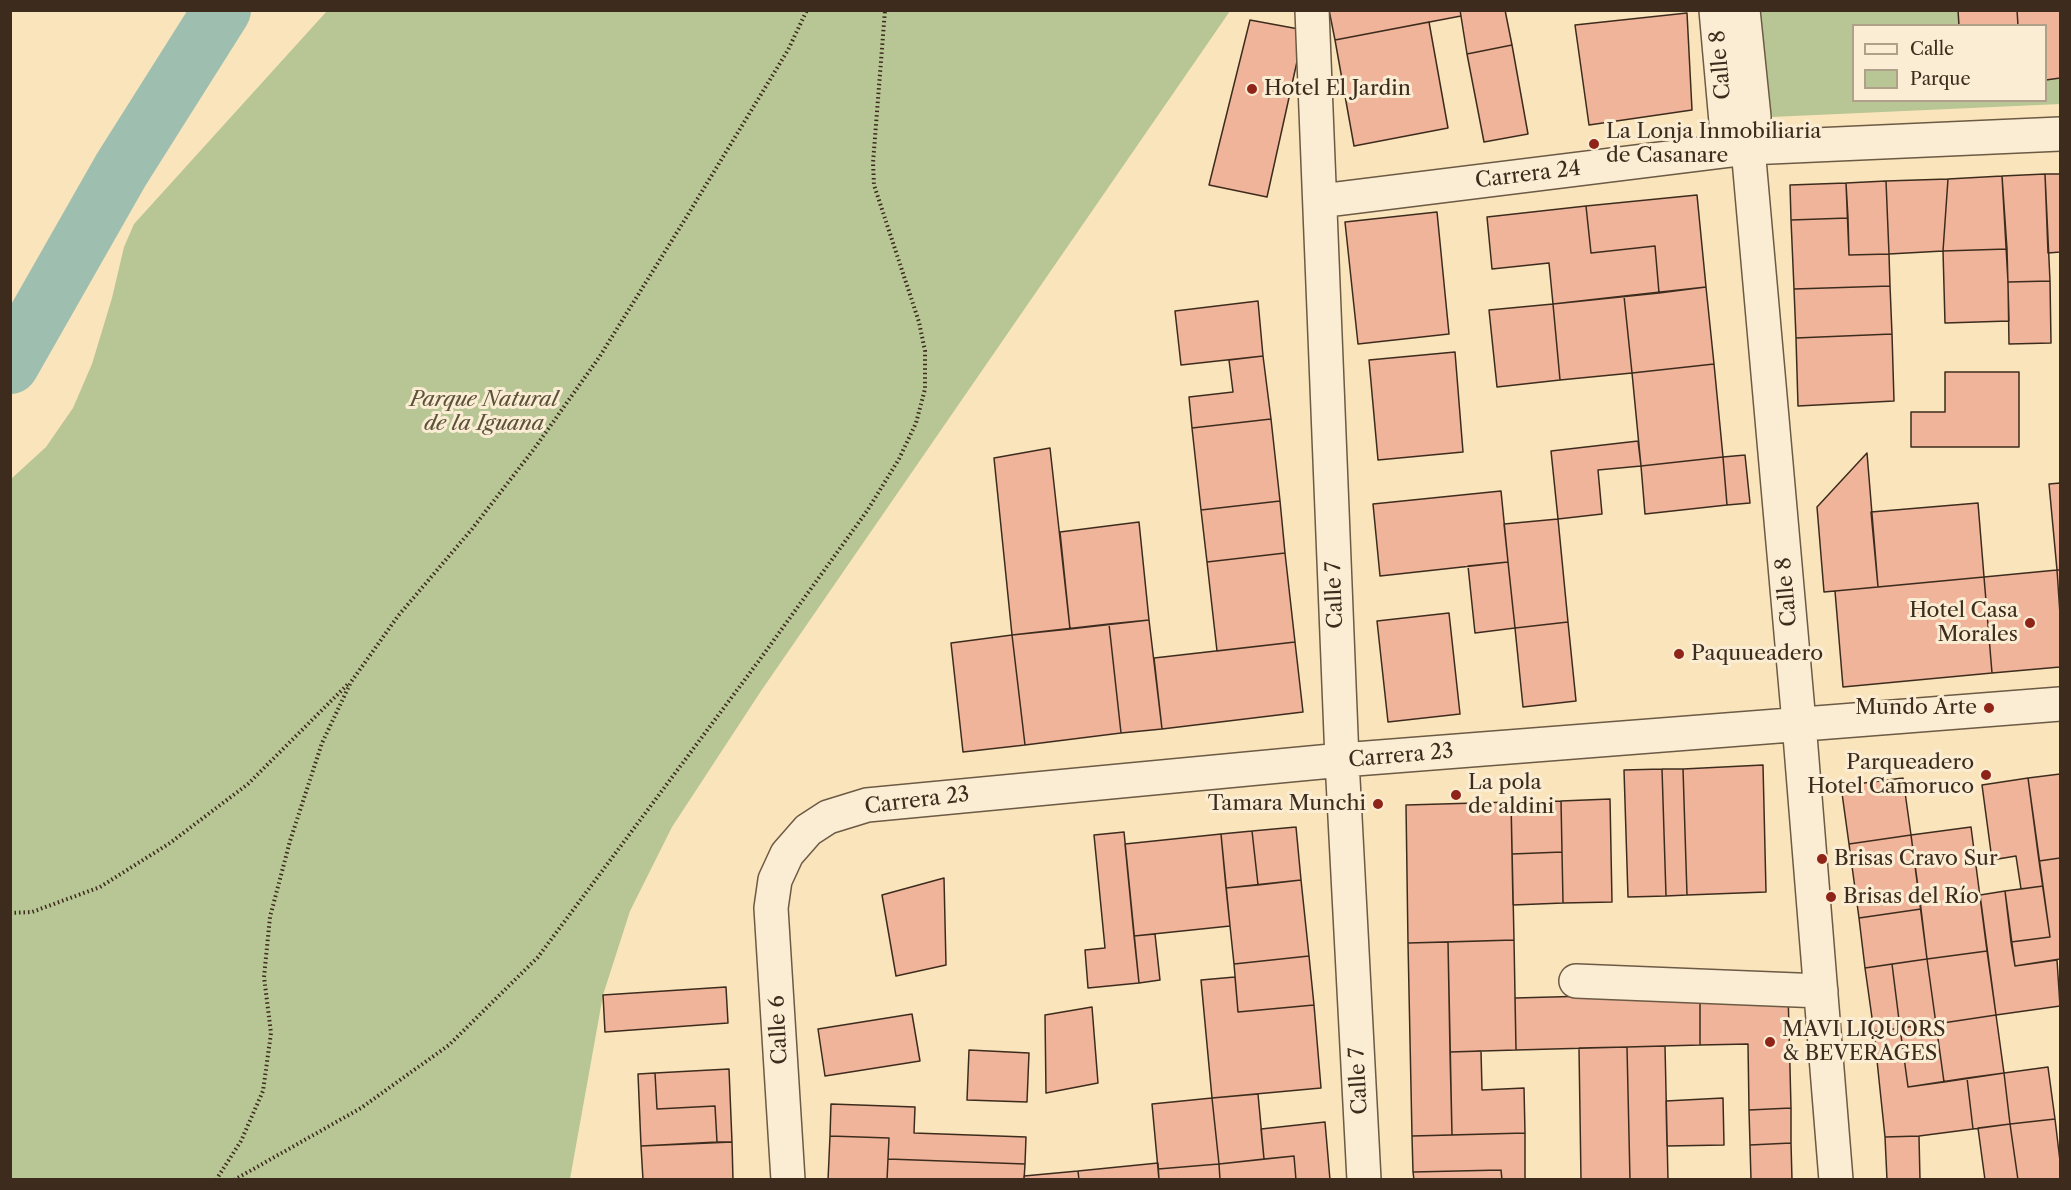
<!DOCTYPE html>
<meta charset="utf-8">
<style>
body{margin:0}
#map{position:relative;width:2071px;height:1190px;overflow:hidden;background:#f9e4bb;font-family:"Libre Caslon Text",serif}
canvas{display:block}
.frame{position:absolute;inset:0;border:12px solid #3d2c1d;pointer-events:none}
.legend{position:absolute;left:1852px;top:24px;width:195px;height:78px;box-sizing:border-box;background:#fbedd3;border:2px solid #afa08a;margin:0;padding:8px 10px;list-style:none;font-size:18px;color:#3d2c1d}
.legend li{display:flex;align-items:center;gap:12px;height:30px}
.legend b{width:30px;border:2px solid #afa08a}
</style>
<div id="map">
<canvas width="2071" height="1190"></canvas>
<div class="frame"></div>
<ul class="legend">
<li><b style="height:8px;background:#fbedd3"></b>Calle</li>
<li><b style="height:16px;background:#b8c595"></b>Parque</li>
</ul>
</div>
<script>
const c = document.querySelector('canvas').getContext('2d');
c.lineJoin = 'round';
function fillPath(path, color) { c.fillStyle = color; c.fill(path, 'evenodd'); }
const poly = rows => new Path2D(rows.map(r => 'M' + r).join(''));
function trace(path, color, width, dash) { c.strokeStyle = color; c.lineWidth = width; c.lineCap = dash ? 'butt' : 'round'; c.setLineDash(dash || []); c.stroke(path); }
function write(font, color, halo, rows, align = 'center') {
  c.font = font + ' "Libre Caslon Text",serif'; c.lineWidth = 6; c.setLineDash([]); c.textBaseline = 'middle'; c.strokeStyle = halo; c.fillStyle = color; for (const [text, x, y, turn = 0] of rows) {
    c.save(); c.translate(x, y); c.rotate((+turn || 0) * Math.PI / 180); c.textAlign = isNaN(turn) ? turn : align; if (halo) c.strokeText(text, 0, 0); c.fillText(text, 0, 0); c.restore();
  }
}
const green = poly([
 [327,11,1230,11,761,691,672,827,630,911,603,995,570,1179,11,1179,11,479,46,447,73,408,92,364,112,298,124,247,134,224],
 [1759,11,2060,11,2060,104,1771,117],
 [1854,26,2046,26,2046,100,1854,100]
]);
const river = poly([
 [10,365,121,170,222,10]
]);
const building = poly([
 [1329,10,1460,10,1461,16,1335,40,1329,10],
 [1460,10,1505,10,1512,45,1467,54,1460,10],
 [1958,10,2017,10,2018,26,1959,26,1958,10],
 [2017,10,2060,10,2060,78,2046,80,2046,26,2018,26,2017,10],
 [1687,13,1692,110,1589,125,1575,25,1687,13],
 [1250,20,1304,30,1267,197,1209,185,1250,20],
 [1429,22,1448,128,1354,146,1335,40,1429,22],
 [1512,45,1528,134,1484,142,1467,54,1512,45],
 [2045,174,2060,174,2060,252,2048,253,2045,174],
 [2045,174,2050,281,2008,282,2002,176,2045,174],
 [2002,176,2007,249,1943,251,1948,179,2002,176],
 [1948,179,1943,251,1889,254,1886,181,1948,179],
 [1886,181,1889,254,1849,255,1846,183,1886,181],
 [1846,183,1848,218,1791,220,1790,185,1846,183],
 [1697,195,1706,287,1659,293,1655,246,1591,253,1586,206,1697,195],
 [1586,206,1591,253,1655,246,1659,293,1553,304,1549,263,1492,269,1487,217,1586,206],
 [1437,212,1449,334,1358,344,1345,222,1437,212],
 [1848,218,1849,255,1889,254,1890,286,1794,289,1791,220,1848,218],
 [2007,249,2009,321,1945,323,1943,251,2007,249],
 [2050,281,2051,343,2009,344,2008,282,2050,281],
 [1890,286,1892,334,1796,338,1794,289,1890,286],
 [1706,287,1714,364,1632,373,1624,296,1706,287],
 [1624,296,1632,373,1560,380,1553,304,1624,296],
 [1258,301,1263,356,1181,365,1175,311,1258,301],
 [1553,304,1560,380,1497,387,1489,310,1553,304],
 [1892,334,1894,401,1798,406,1796,338,1892,334],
 [1455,352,1463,452,1378,460,1369,360,1455,352],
 [1263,356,1271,419,1192,428,1189,397,1233,392,1229,360,1263,356],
 [1714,364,1723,457,1641,466,1632,373,1714,364],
 [1945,372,2019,372,2019,447,1911,447,1911,412,1945,412,1945,372],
 [1271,419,1280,501,1201,510,1192,428,1271,419],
 [1638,441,1641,466,1598,470,1602,514,1558,519,1551,451,1638,441],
 [1050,448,1070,629,1012,635,994,458,1050,448],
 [1867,453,1878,587,1824,592,1817,507,1867,453],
 [1745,455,1750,503,1727,505,1723,457,1745,455],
 [1723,457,1727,505,1645,514,1641,466,1723,457],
 [2060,483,2060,570,2057,570,2049,484,2060,483],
 [1501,491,1508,562,1380,576,1373,504,1501,491],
 [1280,501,1285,553,1207,562,1201,510,1280,501],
 [1978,503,1984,577,1878,587,1871,512,1978,503],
 [1558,519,1568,622,1515,628,1504,524,1558,519],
 [1139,522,1149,620,1070,629,1060,532,1139,522],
 [1285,553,1295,642,1217,651,1207,562,1285,553],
 [1508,562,1515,628,1475,633,1468,566,1508,562],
 [2057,570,2060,570,2060,614,2057,570],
 [2057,570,2060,614,2060,667,1992,673,1984,577,2057,570],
 [1984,577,1992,673,1843,687,1835,591,1984,577],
 [1449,613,1460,714,1388,722,1377,621,1449,613],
 [1149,620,1162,729,1121,733,1109,624,1149,620],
 [1568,622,1576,701,1523,707,1515,628,1568,622],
 [1109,624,1121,733,1025,745,1012,635,1109,624],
 [1012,635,1025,745,963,752,951,643,1012,635],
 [1295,642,1303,712,1162,729,1154,658,1295,642],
 [1763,765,1766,892,1687,895,1683,769,1763,765],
 [1662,769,1666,896,1628,897,1624,770,1662,769],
 [1662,769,1683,769,1687,895,1666,896,1662,769],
 [2060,774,2060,858,2039,861,2028,778,2060,774],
 [1903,778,1911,835,1849,844,1841,786,1903,778],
 [2028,778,2043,886,2021,889,2016,856,1992,860,1982,785,2028,778],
 [1610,799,1612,902,1563,903,1561,801,1610,799],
 [1561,801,1562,852,1512,854,1511,802,1561,801],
 [1511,802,1514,940,1408,943,1406,805,1511,802],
 [1296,827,1301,880,1258,885,1252,831,1296,827],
 [1971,827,1987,951,1927,959,1911,835,1971,827],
 [1252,831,1258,885,1226,888,1221,834,1252,831],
 [1124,832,1139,983,1088,988,1085,950,1105,948,1094,835,1124,832],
 [1221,834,1230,926,1134,936,1125,844,1221,834],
 [1911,835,1921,909,1859,918,1849,844,1911,835],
 [1562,852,1563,903,1513,905,1512,854,1562,852],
 [2060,858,2060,959,2015,966,2011,942,2050,937,2039,861,2060,858],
 [944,878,946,965,896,976,882,895,944,878],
 [1301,880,1309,956,1234,964,1226,888,1301,880],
 [2043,886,2050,937,2011,942,2005,891,2043,886],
 [2005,891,2015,966,2057,960,2060,1006,1996,1015,1980,895,2005,891],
 [1921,909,1927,959,1865,968,1859,918,1921,909],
 [1155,934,1160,980,1139,983,1134,936,1155,934],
 [1514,940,1516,1050,1450,1052,1448,942,1514,940],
 [1448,942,1452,1135,1412,1136,1408,943,1448,942],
 [1987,951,1996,1015,1936,1024,1927,959,1987,951],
 [1309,956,1314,1005,1238,1012,1234,964,1309,956],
 [1927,959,1936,1024,1900,1028,1892,964,1927,959],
 [1892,964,1900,1028,1874,1032,1865,968,1892,964],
 [1235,977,1238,1012,1314,1005,1321,1088,1212,1098,1201,980,1235,977],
 [726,987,728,1023,605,1032,603,995,726,987],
 [1788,991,1791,1108,1749,1110,1748,1044,1700,1045,1700,993,1788,991],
 [1700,993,1700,1045,1516,1050,1515,998,1700,993],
 [1092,1007,1098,1083,1046,1093,1045,1015,1092,1007],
 [912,1014,920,1061,825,1076,818,1029,912,1014],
 [1996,1015,2004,1073,1944,1082,1936,1024,1996,1015],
 [1936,1024,1944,1082,1908,1087,1900,1028,1936,1024],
 [1900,1028,1908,1087,1967,1078,1973,1129,1919,1136,1885,1137,1874,1032,1900,1028],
 [1665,1046,1668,1180,1630,1180,1627,1047,1665,1046],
 [1627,1047,1630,1180,1581,1180,1579,1048,1627,1047],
 [969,1050,1029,1053,1027,1102,967,1100,969,1050],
 [1481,1051,1482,1090,1524,1088,1525,1133,1452,1135,1450,1052,1481,1051],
 [2048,1067,2055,1119,2010,1124,2004,1073,2048,1067],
 [729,1069,732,1142,717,1142,715,1106,657,1109,655,1073,729,1069],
 [655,1073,657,1109,715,1106,717,1142,641,1146,638,1074,655,1073],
 [2004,1073,2010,1124,1973,1129,1967,1078,2004,1073],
 [1258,1094,1264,1159,1219,1164,1212,1098,1258,1094],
 [1212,1098,1219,1164,1158,1169,1152,1104,1212,1098],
 [1723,1098,1724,1145,1667,1146,1666,1101,1723,1098],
 [831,1104,915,1107,914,1133,1026,1137,1025,1164,888,1159,889,1138,830,1136,831,1104],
 [1791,1108,1791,1143,1750,1145,1749,1110,1791,1108],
 [2055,1119,2060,1161,2060,1180,2018,1180,2010,1124,2055,1119],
 [1325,1122,1330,1180,1296,1180,1294,1156,1264,1159,1261,1129,1325,1122],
 [2010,1124,2018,1180,1985,1180,1978,1128,2010,1124],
 [1525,1133,1525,1180,1502,1180,1501,1170,1413,1172,1412,1136,1525,1133],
 [830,1136,889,1138,887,1180,828,1180,830,1136],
 [1919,1136,1920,1180,1887,1180,1885,1137,1919,1136],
 [732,1142,733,1180,643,1180,641,1146,732,1142],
 [1791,1143,1792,1180,1751,1180,1750,1145,1791,1143],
 [1294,1156,1296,1180,1220,1180,1219,1164,1294,1156],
 [888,1159,1025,1164,1024,1180,887,1180,888,1159],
 [1158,1163,1159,1180,1079,1180,1078,1171,1158,1163],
 [1219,1164,1220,1180,1159,1180,1158,1169,1219,1164],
 [1501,1170,1502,1180,1414,1180,1413,1172,1501,1170],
 [1078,1171,1079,1180,1024,1180,1024,1176,1078,1171]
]);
const path = poly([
 [10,913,32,912,100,887,170,843,248,784,348,684],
 [216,1180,241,1141,263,1091,271,1033,264,977,270,917,290,841,322,743,351,682,398,616,472,529,534,449,600,356,684,221,788,50,807,10],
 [234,1180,361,1108,449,1045,538,957,758,662,867,511,899,459,916,423,925,389,925,351,919,322,874,185,873,163,885,10]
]);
const minor = poly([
 [1312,10,1342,760,1364,1180],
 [1716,10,1726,122,1748,148],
 [1743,10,1754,117,1748,148,1799,723,1836,1180],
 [1320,201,1748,148,2060,134],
 [1576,981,1821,991],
 [788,1180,771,908,775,880,787,854,808,830,828,817,867,805,1342,760,2060,704]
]);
const markers = [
 [1252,89,6,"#8f2418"],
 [1594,144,6,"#8f2418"],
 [2030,623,6,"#8f2418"],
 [1679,654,6,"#8f2418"],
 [1989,708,6,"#8f2418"],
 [1986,775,6,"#8f2418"],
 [1456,795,6,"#8f2418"],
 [1378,804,6,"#8f2418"],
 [1822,859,6,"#8f2418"],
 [1831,897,6,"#8f2418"],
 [1770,1042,6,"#8f2418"]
];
const streetNames = [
 ["Calle 8",1721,65,-95],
 ["Carrera 24",1528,175,-7],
 ["Calle 8",1787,592,-95],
 ["Calle 7",1335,595,-92],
 ["Carrera 23",1401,756,-5],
 ["Carrera 23",917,801,-7],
 ["Calle 6",779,1030,-93],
 ["Calle 7",1359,1081,-93]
];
const poiNames = [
 ["Hotel El Jardin",1264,89],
 ["La Lonja Inmobiliaria",1606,132],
 ["de Casanare",1606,156],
 ["Hotel Casa",2018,611,"right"],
 ["Morales",2018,635,"right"],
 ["Paquueadero",1691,654],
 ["Mundo Arte",1977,708,"right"],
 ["Parqueadero",1974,763,"right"],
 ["Hotel Camoruco",1974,787,"right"],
 ["La pola",1468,783],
 ["de aldini",1468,807],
 ["Tamara Munchi",1366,804,"right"],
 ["Brisas Cravo Sur",1834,859],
 ["Brisas del Río",1843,897],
 ["MAVI LIQUORS",1782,1030],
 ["& BEVERAGES",1782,1054]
];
const parkNames = [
 ["Parque Natural",484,400],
 ["de la Iguana",484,424]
];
fillPath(green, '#b8c595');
trace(river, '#9ebfb0', 58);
fillPath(building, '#efb49a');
trace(building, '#3d2c1d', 1.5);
trace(minor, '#6c5a44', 36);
trace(path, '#3d2c1d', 4, [1.5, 3]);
trace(minor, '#fbedd3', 33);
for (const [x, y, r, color] of markers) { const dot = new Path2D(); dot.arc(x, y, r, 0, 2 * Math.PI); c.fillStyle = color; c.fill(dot); trace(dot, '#fbedd3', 2); }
write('21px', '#3d2c1d', '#fbedd3', streetNames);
write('21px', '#3d2c1d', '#fbedd3', poiNames, 'left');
write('italic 21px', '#5c523b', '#fbedd3', parkNames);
</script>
